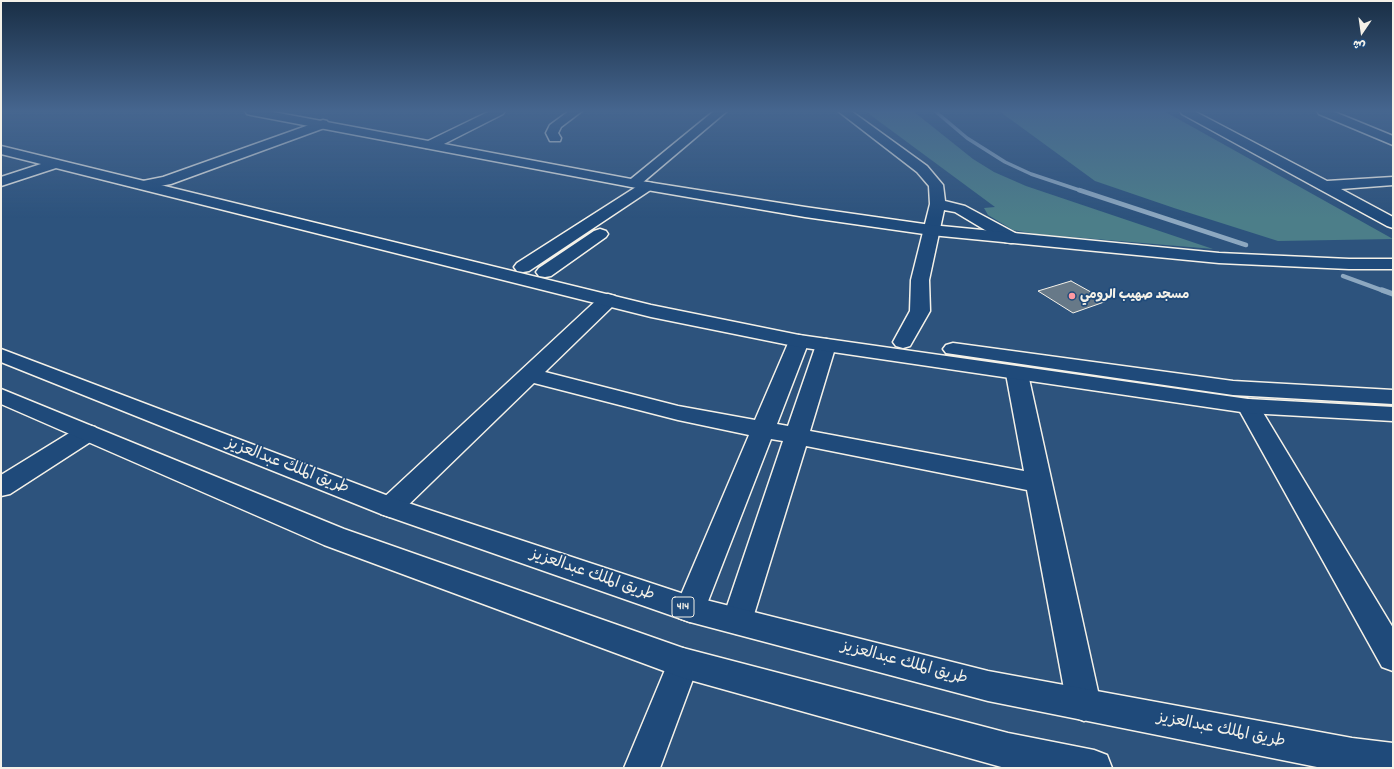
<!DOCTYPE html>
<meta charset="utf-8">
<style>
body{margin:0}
#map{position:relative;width:1394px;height:769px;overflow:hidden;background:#2d537d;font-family:Dekko,"Playpen Sans Arabic",sans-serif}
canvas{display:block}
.frame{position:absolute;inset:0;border:2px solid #f4f1e8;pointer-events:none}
.north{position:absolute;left:1342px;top:12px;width:40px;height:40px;-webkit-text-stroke:3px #1f4a7a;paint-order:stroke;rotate:193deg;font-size:11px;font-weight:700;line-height:16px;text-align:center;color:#f4f1e8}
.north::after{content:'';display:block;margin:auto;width:14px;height:18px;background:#f4f1e8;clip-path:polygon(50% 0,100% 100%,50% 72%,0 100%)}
</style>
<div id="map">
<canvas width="1394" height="769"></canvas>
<div class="frame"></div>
<div class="north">ش</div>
</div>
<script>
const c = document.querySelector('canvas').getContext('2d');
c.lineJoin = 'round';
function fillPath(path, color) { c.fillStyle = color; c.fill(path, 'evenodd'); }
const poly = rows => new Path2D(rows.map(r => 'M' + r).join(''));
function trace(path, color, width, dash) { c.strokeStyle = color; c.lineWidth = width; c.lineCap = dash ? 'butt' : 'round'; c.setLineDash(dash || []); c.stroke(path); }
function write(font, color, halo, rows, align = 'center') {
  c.font = font + ' Dekko,"Playpen Sans Arabic",sans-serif'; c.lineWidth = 3.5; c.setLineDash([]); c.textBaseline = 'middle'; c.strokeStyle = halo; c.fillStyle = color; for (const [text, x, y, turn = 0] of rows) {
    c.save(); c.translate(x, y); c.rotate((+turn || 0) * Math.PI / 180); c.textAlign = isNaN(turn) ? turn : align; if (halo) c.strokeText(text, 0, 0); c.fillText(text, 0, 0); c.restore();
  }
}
const green = poly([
 [865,111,913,111,973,159,994,172,1026,186,1213,249,1036,234,1013,230,988,215,984,208,995,207],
 [999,111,1164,111,1393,239,1278,241,1174,208,1095,181]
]);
const streamFar2 = poly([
 [935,111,967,138,1005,162,1031,174,1082,191]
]);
const streamFar1 = poly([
 [1079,190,1246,245],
 [1343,276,1384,291]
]);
const stream = poly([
 [1382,290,1393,294]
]);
const building = poly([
 [1071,281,1107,301,1073,313,1038,291,1071,281]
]);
const minor = poly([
 [490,111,505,111,503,114,436,148,426,148,424,145,426,142,490,111],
 [569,111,582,111,561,127,558,133,561,138,560,141,550,141,546,133,550,125,569,111],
 [714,111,727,111,642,183,647,182,652,183,654,186,652,189,529,271,523,272,517,271,514,267,517,263,636,187,628,186,626,183,714,111],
 [838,111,851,111,927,166,943,185,945,201,965,206,1017,234,1019,238,1017,242,1011,243,1005,242,955,212,944,210,929,280,930,311,910,346,903,348,896,346,893,342,910,311,911,280,930,204,929,186,917,172,838,111],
 [1180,111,1194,111,1327,181,1393,177,1393,185,1341,189,1393,217,1393,228,1387,226,1319,189,1182,114,1180,111],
 [1317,111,1332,111,1393,136,1393,145,1319,114,1317,111],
 [323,120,327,121,329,124,327,127,171,184,143,189,138,188,136,185,138,182,163,177,323,120],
 [600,229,606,231,608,234,606,237,551,276,545,277,539,276,536,272,539,268,594,231,600,229],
 [608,294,615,296,617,300,615,304,545,372,678,406,755,420,789,341,792,337,799,335,806,337,809,341,777,424,788,426,816,345,819,341,826,339,833,341,836,345,810,431,1024,471,1006,374,1009,369,1017,367,1025,369,1028,374,1101,705,1096,716,1084,721,1072,716,1067,705,1027,490,806,446,752,621,748,630,737,634,726,630,722,621,783,441,771,439,705,609,701,618,690,622,679,618,675,609,749,435,678,420,534,383,399,514,390,517,381,514,377,507,381,500,601,296,608,294],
 [1248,399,1256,401,1259,406,1393,628,1393,671,1382,667,1237,406,1240,401,1248,399],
 [87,425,95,427,99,433,95,439,10,494,1,496,1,475,79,427,87,425],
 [683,648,694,653,699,663,660,768,624,768,672,653,683,648]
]);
const tertiary = poly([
 [245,111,268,111,647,182,805,207,931,225,1219,253,1349,259,1393,259,1393,269,1349,269,1219,263,931,235,805,217,647,190,251,115,247,114,245,111],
 [1,146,651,305,799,335,1248,399,1393,407,1393,421,1248,413,799,347,651,317,56,168,1,186,1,177,41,164,1,154,1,146],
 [953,343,1233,381,1393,390,1393,404,1233,395,946,353,943,349,946,345,953,343]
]);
const trunk = poly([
 [1,349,399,500,690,596,988,671,1352,738,1393,743,1393,768,1322,768,988,701,690,622,381,514,1,362,1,349],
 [1,389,344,529,683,648,1008,733,1094,750,1107,755,1112,768,1005,768,683,678,324,545,1,404,1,389]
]);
const markers = [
 [1072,296,4,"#ff9aa2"]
];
const shields = [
 [683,607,22]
];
const shieldNames = [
 ["414",683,607]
];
const poiNames = [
 ["مسجد صهيب الرومي",1080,296]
];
const nearStreetnames = [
 ["طريق الملك عبدالعزيز",287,467,21],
 ["طريق الملك عبدالعزيز",592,576,19],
 ["طريق الملك عبدالعزيز",904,664,15],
 ["طريق الملك عبدالعزيز",1221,731,11]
];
fillPath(green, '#4c7e89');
trace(streamFar2, '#8da8c0', 3.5);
trace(streamFar1, '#8da8c0', 4.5);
trace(stream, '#8da8c0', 5.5);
fillPath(building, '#677988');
trace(building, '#f4f1e8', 1);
trace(minor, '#f4f1e8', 3);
trace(tertiary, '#f4f1e8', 3);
trace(trunk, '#f4f1e8', 3);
fillPath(minor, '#1f4a7a');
fillPath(tertiary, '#1f4a7a');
fillPath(trunk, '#1f4a7a');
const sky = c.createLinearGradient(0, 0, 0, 218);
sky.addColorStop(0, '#192e45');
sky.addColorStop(0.51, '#46668f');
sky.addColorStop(1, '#46668f00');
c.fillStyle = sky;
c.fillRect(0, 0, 1394, 218);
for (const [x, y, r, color] of markers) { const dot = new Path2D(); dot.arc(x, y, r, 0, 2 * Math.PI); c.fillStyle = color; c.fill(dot); trace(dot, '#1f4a7a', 1.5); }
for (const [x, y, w] of shields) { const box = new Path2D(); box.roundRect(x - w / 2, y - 10, w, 20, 3); c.fillStyle = '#1f4a7a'; c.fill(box); trace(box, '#f4f1e8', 1); }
write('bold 12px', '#f4f1e8', null, shieldNames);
write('bold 13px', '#f4f1e8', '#1f4a7a', poiNames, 'left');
write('16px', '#f4f1e8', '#1f4a7a', nearStreetnames);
</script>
